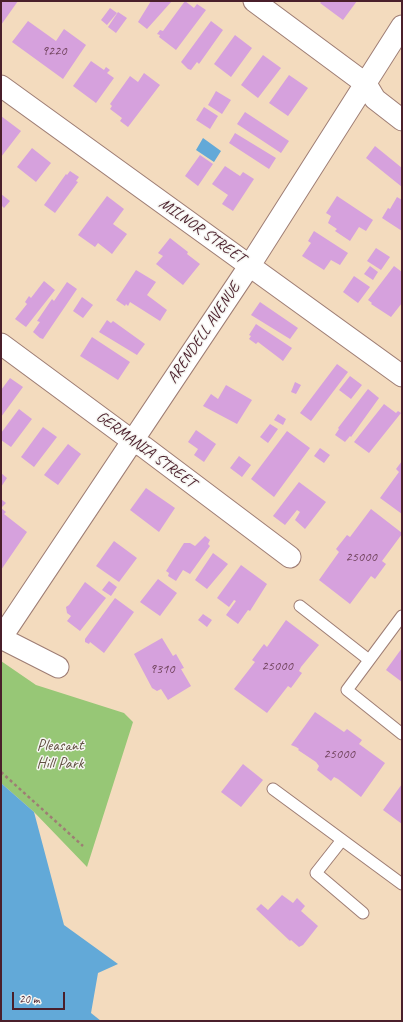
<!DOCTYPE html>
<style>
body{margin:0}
#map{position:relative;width:403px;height:1022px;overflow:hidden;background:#f3dbbe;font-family:Caveat,sans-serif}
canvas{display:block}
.frame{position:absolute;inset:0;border:2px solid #4a1f2b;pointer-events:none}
.scale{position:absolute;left:12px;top:992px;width:53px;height:18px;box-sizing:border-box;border:2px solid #4a1f2b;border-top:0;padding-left:5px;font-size:12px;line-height:14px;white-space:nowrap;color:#4a1f2b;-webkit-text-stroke:3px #f6f6f2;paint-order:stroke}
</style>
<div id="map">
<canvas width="403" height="1022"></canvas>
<div class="frame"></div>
<div class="scale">20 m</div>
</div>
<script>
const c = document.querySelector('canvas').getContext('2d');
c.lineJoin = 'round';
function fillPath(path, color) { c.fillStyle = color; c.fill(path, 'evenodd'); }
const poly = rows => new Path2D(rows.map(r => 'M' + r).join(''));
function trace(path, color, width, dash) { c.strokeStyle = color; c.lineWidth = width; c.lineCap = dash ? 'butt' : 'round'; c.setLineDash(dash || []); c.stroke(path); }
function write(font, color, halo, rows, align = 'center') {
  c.font = font + ' Caveat,sans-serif'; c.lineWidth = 3; c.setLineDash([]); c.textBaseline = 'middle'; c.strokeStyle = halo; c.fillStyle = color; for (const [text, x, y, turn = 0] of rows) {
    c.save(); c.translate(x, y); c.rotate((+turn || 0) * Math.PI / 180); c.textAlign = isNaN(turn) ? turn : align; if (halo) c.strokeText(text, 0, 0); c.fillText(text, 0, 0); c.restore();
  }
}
const green = poly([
 [1,661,36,685,124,713,133,722,87,867,34,812,1,783]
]);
const water = poly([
 [203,138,221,151,214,162,196,150],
 [1,783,34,812,64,925,118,964,98,973,91,1013,101,1021,1,1021]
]);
const building = poly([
 [1,1,18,1,1,25],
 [151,1,172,1,147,29,138,22],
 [185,1,194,8,197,4,206,10,176,50,159,37,160,35,157,34,160,30,163,31],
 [322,1,357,1,343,20,320,3],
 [110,8,117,13,107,25,101,20],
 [118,12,127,18,116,33,108,27],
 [28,21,56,41,64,29,86,45,63,79,12,42],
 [211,21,223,30,199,64,197,62,191,70,188,69,181,62],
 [235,35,252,48,231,77,214,64],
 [263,55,281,68,258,98,241,85],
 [91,61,104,70,106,67,110,70,107,73,114,78,96,103,73,86],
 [144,73,160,85,128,127,120,121,122,118,110,109,112,106,110,104,130,76,138,82],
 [289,75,308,88,288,116,269,103],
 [216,91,231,100,222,114,208,105],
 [204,107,218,116,210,129,196,120],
 [245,112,289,141,281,153,237,124],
 [1,116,21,131,1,157],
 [235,133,276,158,269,169,229,143],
 [375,146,402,168,402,187,366,158],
 [32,148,51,163,36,182,17,167],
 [200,155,213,164,198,186,185,176],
 [225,166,240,176,243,172,254,179,233,211,222,204,228,195,212,184],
 [70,171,79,177,76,181,78,182,55,213,44,205,66,174,67,175],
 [1,194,10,201,4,208,1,205],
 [107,196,124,209,113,224,127,234,112,254,98,243,95,247,78,235],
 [337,196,373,220,366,231,359,227,350,241,335,231,337,229,328,223,331,216,326,213],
 [397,197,402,200,402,231,382,218,388,208,390,209],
 [314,231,348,253,340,265,331,260,324,270,302,256,311,243,308,241],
 [170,238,188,252,187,254,200,264,183,285,156,264,163,256,158,253],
 [376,248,390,257,381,270,367,261],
 [370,266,378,272,373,280,364,274],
 [394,266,402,272,402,303,391,317,371,304,372,303,368,300],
 [136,270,156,282,147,295,167,310,160,321,130,302,128,306,126,304,125,306,116,300],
 [354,276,370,287,358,303,343,292],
 [44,281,55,290,26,327,15,319,27,304,25,302,29,296,31,298],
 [67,282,77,289,43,339,40,338,33,332,40,322,37,321,52,299,54,301],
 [82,297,93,305,83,318,73,311],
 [260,302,298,328,290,339,251,315],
 [107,320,111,323,113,321,145,344,137,355,99,332],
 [256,324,292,348,283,361,258,342,256,344,249,339,251,336,249,335],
 [92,337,130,362,118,380,80,356],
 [337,364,348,372,311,421,300,413],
 [350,376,362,385,351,399,339,390],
 [10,378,23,387,1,417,1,390],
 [295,382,301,385,296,394,291,392],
 [226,385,252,400,237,424,203,406,211,394,218,399],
 [368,389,379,398,351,437,350,436,345,442,335,435,339,429,338,428],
 [384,404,396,413,398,411,401,413,369,453,354,442],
 [19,409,32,419,11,447,1,440,1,433],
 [278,414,286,419,283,425,274,420],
 [270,424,278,429,268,443,260,437],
 [43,427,57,437,34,467,21,457],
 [196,430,216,444,204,462,194,455,198,449,188,442],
 [287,431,310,448,274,497,251,479],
 [68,444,81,454,58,485,44,475],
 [320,448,330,455,324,463,314,456],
 [239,456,251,465,242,477,230,468],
 [402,461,402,514,380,498,399,472,396,469],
 [1,473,7,478,1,487],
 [299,482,326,502,305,529,295,520,300,512,297,510,285,525,273,516],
 [146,488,175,508,159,532,130,510],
 [1,499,6,503,1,508,6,512,4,514,27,532,1,570],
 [371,509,402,533,402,534,382,561,386,564,375,579,371,576,350,604,319,580,339,552,336,549,347,535,350,537],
 [205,536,210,540,208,544,210,546,190,574,183,570,176,581,168,576,169,573,166,571,184,543,190,543,195,546],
 [114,541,137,558,119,582,96,566],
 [213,553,228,564,207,589,195,580],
 [241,565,267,584,250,611,248,610,238,624,226,615,236,601,234,600,229,607,217,598],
 [158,579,177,593,160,616,140,602],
 [109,581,117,587,111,596,102,590],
 [85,582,106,598,80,631,67,621,71,616,67,613,66,607,69,605],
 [115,598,134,612,104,653,90,642,89,644,85,642,85,639],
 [203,614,212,620,207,627,198,620],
 [286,620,319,645,301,667,299,671,302,673,291,688,288,686,267,713,234,689,255,662,252,660,264,644,267,647],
 [162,638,173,656,176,654,184,668,181,669,191,686,168,700,161,689,157,691,152,688,134,654],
 [402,648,402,682,386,670],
 [315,712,344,732,347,729,362,740,359,744,385,763,361,797,338,779,334,777,331,781,317,770,319,766,316,762,298,750,299,749,296,747,291,745],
 [243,764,263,780,241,807,221,792],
 [402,784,402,824,383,810],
 [282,895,293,903,297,898,305,906,301,911,318,926,303,945,299,947,291,940,290,941,256,909,261,904,268,910]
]);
const path = poly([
 [1,772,83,846]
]);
const service = poly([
 [300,606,369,660],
 [402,616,347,690,402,734],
 [273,789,402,884],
 [342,840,316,873,363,913]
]);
const minor = poly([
 [254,1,366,84,375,99,402,120],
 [1,86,402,376],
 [1,344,131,440,144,447,290,557],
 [1,638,250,265,402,26],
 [1,638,58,667]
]);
const numberNames = [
 ["9220",54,51],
 ["25000",361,557],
 ["25000",277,666],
 ["9310",162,669],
 ["25000",339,754]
];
const streetNames = [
 ["MILNOR STREET",202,231,35],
 ["ARENDELL AVENUE",204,333,-56],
 ["GERMANIA STREET",146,450,36]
];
const parkNames = [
 ["Pleasant",60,746],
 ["Hill Park",60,764]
];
fillPath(green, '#97c776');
fillPath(water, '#62a9d8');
fillPath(building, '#d6a1dd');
trace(service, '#9e7d74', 13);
trace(minor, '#9e7d74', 23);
trace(path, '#9e7d74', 2.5, [3, 3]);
trace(service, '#fff', 11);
trace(minor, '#fff', 21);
write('14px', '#6d4058', null, numberNames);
write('16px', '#4a1f2b', '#f6f6f2', streetNames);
write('16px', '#615142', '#f6f6f2', parkNames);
</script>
